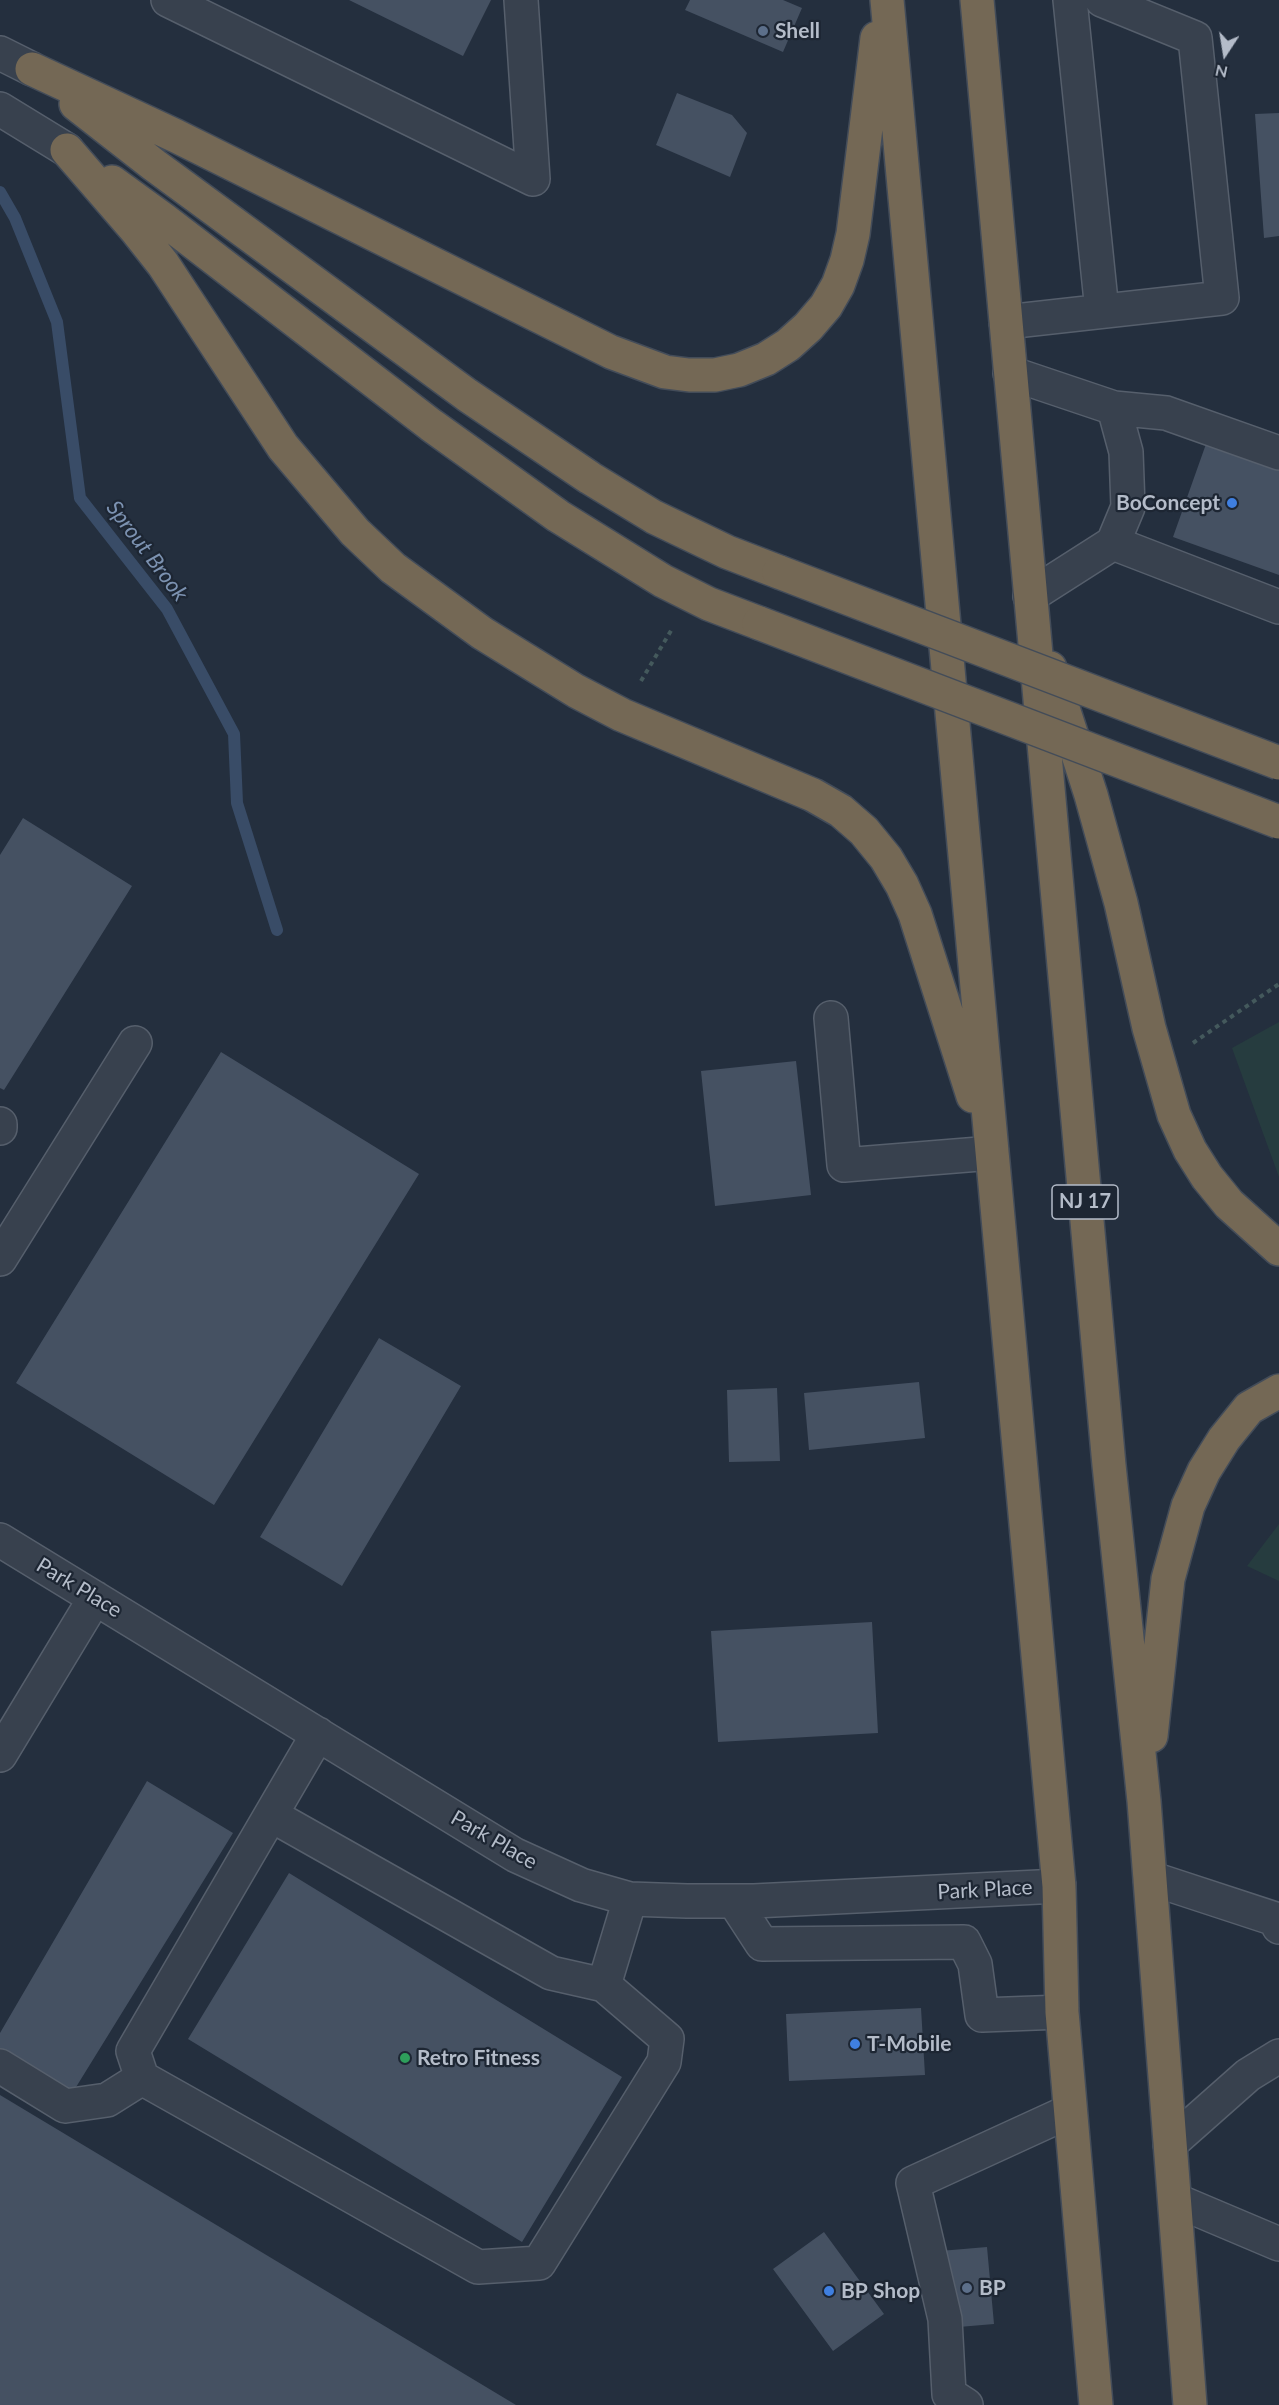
<!DOCTYPE html>
<style>
body{margin:0}
#map{position:relative;width:1279px;height:2405px;overflow:hidden;background:#242f3e;font-family:Lato,sans-serif}
canvas{display:block}
.north{position:absolute;left:1195px;top:24px;width:60px;height:60px;-webkit-text-stroke:4px #1d2633;paint-order:stroke;rotate:192deg;font-size:16px;font-weight:700;line-height:24px;text-align:center;color:#b4bcc9}
.north::after{content:'';display:block;margin:auto;width:21px;height:27px;background:#b4bcc9;clip-path:polygon(50% 0,100% 100%,50% 72%,0 100%)}
</style>
<div id="map">
<canvas width="1279" height="2405"></canvas>
<div class="north">N</div>
</div>
<script>
const c = document.querySelector('canvas').getContext('2d');
c.lineJoin = 'round';
function fillPath(path, color) { c.fillStyle = color; c.fill(path, 'evenodd'); }
const poly = rows => new Path2D(rows.map(r => 'M' + r).join(''));
function trace(path, color, width, dash) { c.strokeStyle = color; c.lineWidth = width; c.lineCap = dash ? 'butt' : 'round'; c.setLineDash(dash || []); c.stroke(path); }
function write(font, color, halo, rows, align = 'center') {
  c.font = font + ' Lato,sans-serif'; c.lineWidth = 4.5; c.setLineDash([]); c.textBaseline = 'middle'; c.strokeStyle = halo; c.fillStyle = color; for (const [text, x, y, turn = 0] of rows) {
    c.save(); c.translate(x, y); c.rotate((+turn || 0) * Math.PI / 180); c.textAlign = isNaN(turn) ? turn : align; if (halo) c.strokeText(text, 0, 0); c.fillText(text, 0, 0); c.restore();
  }
}
const green = poly([
 [1279,1022,1279,1177,1232,1048],
 [1279,1524,1279,1581,1247,1566]
]);
const stream = poly([
 [0,192,15,218,57,322,80,498,167,609,234,734,237,803,277,930]
]);
const building = poly([
 [349,0,491,0,463,56],
 [690,0,783,0,802,8,783,52,685,10],
 [677,93,732,115,747,133,730,177,656,145],
 [1279,113,1279,236,1264,238,1255,114],
 [1206,444,1279,470,1279,575,1173,537],
 [23,818,132,886,4,1090,0,1088,0,855],
 [221,1052,419,1174,214,1505,16,1383],
 [796,1061,811,1195,715,1206,701,1071],
 [379,1338,461,1386,342,1586,260,1537],
 [919,1382,925,1438,809,1450,804,1393],
 [777,1388,780,1461,729,1462,727,1390],
 [872,1622,878,1733,718,1742,711,1631],
 [147,1781,233,1833,73,2092,0,2049,0,2033],
 [289,1873,622,2077,522,2242,188,2039],
 [921,2008,925,2075,789,2081,786,2014],
 [0,2095,516,2405,0,2405],
 [824,2232,884,2314,833,2351,773,2269],
 [987,2247,994,2324,947,2328,940,2251]
]);
const path = poly([
 [641,681,672,629],
 [1193,1043,1279,984]
]);
const minor = poly([
 [168,0,533,179,521,0],
 [1070,0,1102,311],
 [0,53,32,69],
 [0,109,67,150],
 [1006,322,1222,298,1195,38,1102,0],
 [1010,373,1114,408,1126,452,1128,507,1113,543,1030,596],
 [1114,408,1166,413,1279,453],
 [1113,543,1279,607],
 [831,1018,844,1165,992,1153],
 [0,1124,0,1128],
 [0,1259,135,1043],
 [0,1540,515,1855,581,1885,630,1899,687,1901,754,1901,1059,1886],
 [318,1734,133,2051,142,2078,478,2267,539,2263,664,2062,667,2039,604,1985,630,1899],
 [0,1755,95,1598],
 [271,1815,551,1973,604,1985],
 [1150,1878,1275,1919,1279,1927],
 [734,1901,762,1944,964,1942,975,1964,982,2015,1062,2012],
 [0,2066,65,2106,107,2100,142,2078],
 [1170,2144,1248,2075,1279,2056],
 [1175,2200,1279,2244],
 [966,2405,949,2394,945,2319,913,2183,1070,2111]
]);
const highway = poly([
 [887,0,1059,1886,1062,2012,1096,2405],
 [977,0,1109,1465,1144,1801,1190,2405],
 [32,69,176,136,611,352,665,372,689,375,715,375,739,370,766,359,788,345,808,327,826,306,838,285,847,260,853,234,877,38],
 [76,104,154,165,467,395,590,478,654,517,727,552,779,572],
 [67,150,137,231,163,264,283,447,355,532,393,568,482,633,576,691,622,715,813,795,841,811,864,831,886,858,902,885,915,914,973,1096],
 [112,182,163,219,431,425,558,516,663,581,709,604,759,623],
 [1050,668,1091,795,1121,903,1149,1028,1174,1115,1190,1150,1207,1177,1229,1204,1279,1249],
 [1151,1736,1168,1579,1188,1506,1204,1471,1224,1439,1249,1408,1279,1391]
]);
const highwayBridge = poly([
 [779,572,1279,763],
 [759,623,1279,822]
]);
const markers = [
 [763,31,6,"#5c6f8a"],
 [1232,503,6,"#3f7fe0"],
 [855,2044,6,"#3f7fe0"],
 [405,2058,6,"#2e9e5b"],
 [967,2288,6,"#5c6f8a"],
 [829,2291,6,"#3f7fe0"]
];
const shields = [
 [1085,1202,66]
];
const shieldNames = [
 ["NJ 17",1085,1202]
];
const poiNames = [
 ["Shell",775,31],
 ["BoConcept",1220,503,"right"],
 ["T-Mobile",867,2044],
 ["Retro Fitness",417,2058],
 ["BP",979,2288],
 ["BP Shop",841,2291]
];
const streetNames = [
 ["Park Place",79,1588,31],
 ["Park Place",494,1840,30],
 ["Park Place",985,1890,-3]
];
const waterNames = [
 ["Sprout Brook",147,551,53]
];
fillPath(green, '#263c3f');
trace(stream, '#394c67', 12);
fillPath(building, '#455162');
trace(minor, '#565f6c', 36);
trace(highway, '#434c59', 36);
trace(path, '#44595c', 4, [4.5, 4.5]);
trace(minor, '#38414e', 33);
trace(highway, '#746855', 33);
trace(highwayBridge, '#434c59', 36, []);
trace(highwayBridge, '#746855', 33);
for (const [x, y, r, color] of markers) { const dot = new Path2D(); dot.arc(x, y, r, 0, 2 * Math.PI); c.fillStyle = color; c.fill(dot); trace(dot, '#1d2633', 2); }
for (const [x, y, w] of shields) { const box = new Path2D(); box.roundRect(x - w / 2, y - 17, w, 34, 4.5); c.fillStyle = '#1d2633'; c.fill(box); trace(box, '#b4bcc9', 1.5); }
write('bold 20px', '#b4bcc9', null, shieldNames);
write('bold 21px', '#b4bcc9', '#1d2633', poiNames, 'left');
write('21px', '#b4bcc9', '#1d2633', streetNames);
write('italic 22px', '#7c92b1', '#1d2633', waterNames);
</script>
